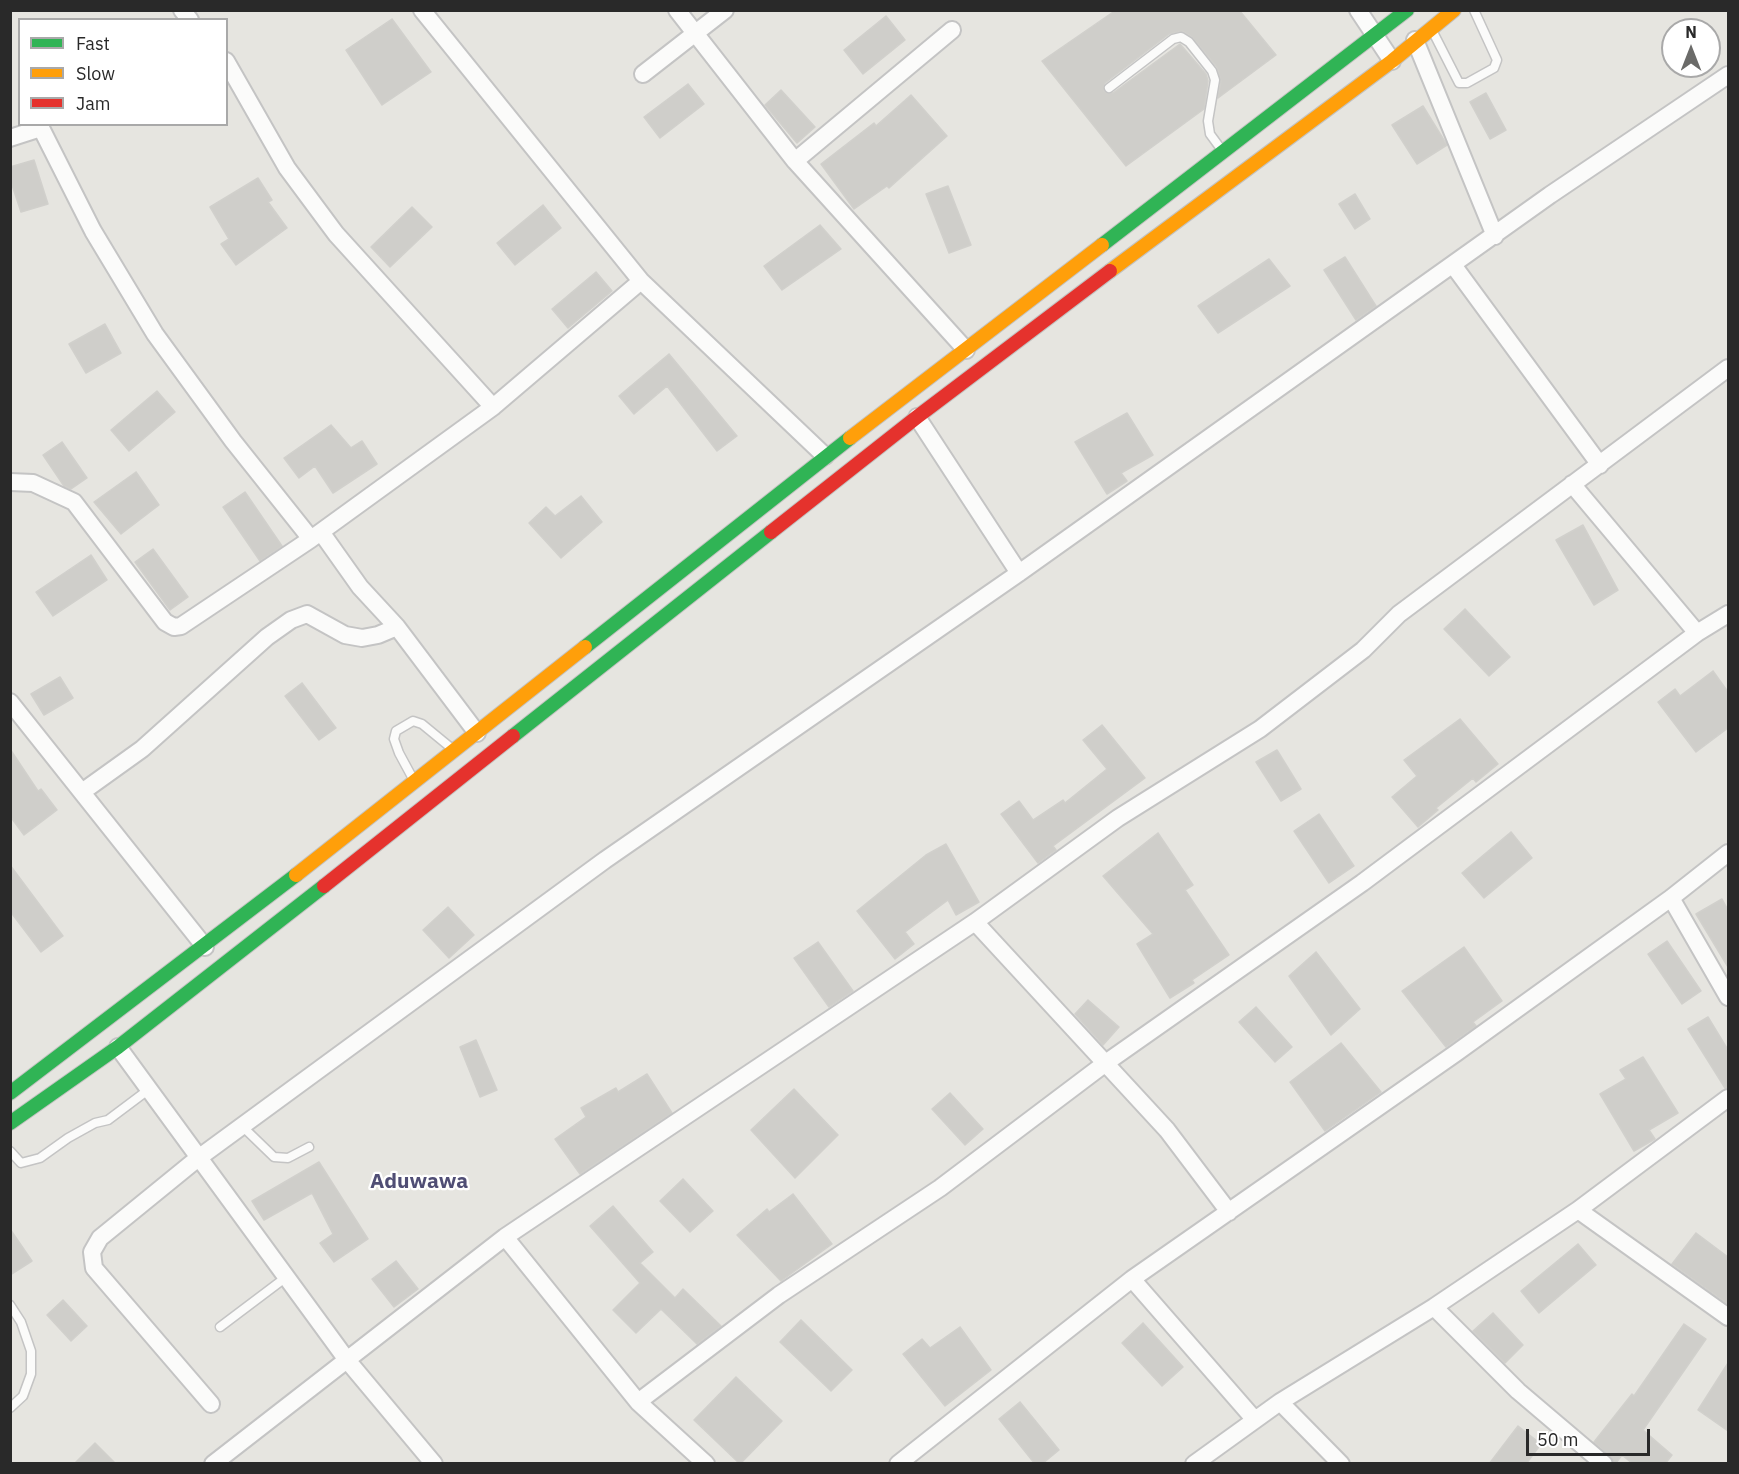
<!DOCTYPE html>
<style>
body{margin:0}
#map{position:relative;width:1739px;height:1474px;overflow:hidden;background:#e6e5e0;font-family:"IBM Plex Sans",sans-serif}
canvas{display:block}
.frame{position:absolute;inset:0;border:12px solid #292929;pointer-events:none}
.legend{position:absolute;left:18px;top:18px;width:210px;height:108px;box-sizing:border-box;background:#fff;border:2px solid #a9a9a9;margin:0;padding:8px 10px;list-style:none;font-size:18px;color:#292929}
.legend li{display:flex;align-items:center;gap:12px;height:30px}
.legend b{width:30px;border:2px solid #a9a9a9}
.north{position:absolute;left:1661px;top:18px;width:60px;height:60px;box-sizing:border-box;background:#fff;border:2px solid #a9a9a9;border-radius:50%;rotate:0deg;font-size:16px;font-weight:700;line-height:24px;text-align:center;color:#292929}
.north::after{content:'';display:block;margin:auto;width:21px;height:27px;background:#6b6b69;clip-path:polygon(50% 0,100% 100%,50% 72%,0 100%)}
.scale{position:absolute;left:1526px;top:1429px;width:124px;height:27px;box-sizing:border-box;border:3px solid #292929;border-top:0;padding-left:8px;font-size:18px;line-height:21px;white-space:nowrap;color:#292929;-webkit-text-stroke:4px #fff;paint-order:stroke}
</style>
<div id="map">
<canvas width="1739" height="1474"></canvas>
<div class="frame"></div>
<ul class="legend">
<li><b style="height:8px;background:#30b455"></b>Fast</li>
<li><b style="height:8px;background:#ff9f0a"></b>Slow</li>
<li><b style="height:8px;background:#e5322d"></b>Jam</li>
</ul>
<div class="north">N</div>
<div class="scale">50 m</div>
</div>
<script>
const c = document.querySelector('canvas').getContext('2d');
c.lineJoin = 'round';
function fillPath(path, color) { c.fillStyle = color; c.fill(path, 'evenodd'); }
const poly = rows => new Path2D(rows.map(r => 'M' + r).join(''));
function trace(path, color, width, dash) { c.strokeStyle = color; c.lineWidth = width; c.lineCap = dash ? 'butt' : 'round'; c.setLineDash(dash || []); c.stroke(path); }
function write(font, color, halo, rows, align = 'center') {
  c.font = font + ' "IBM Plex Sans",sans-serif'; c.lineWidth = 4.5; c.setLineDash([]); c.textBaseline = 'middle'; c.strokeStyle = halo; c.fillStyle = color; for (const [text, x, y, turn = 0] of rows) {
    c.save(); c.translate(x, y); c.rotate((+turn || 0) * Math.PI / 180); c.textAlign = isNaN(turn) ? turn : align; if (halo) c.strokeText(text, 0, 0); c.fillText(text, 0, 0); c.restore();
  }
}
const building = poly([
 [1116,10,1239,10,1276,55,1218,98,1221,81,1217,67,1192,37,1182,31,1169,34,1105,83,1104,91,1113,93,1180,44,1206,74,1208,81,1204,109,1126,166,1042,61,1116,10],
 [886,16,905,40,863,74,844,50,886,16],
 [392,19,431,72,382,105,346,50,392,19],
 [688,84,704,104,660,138,644,117,688,84],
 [781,90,815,127,797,143,765,105,781,90],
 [1486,93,1506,130,1490,139,1470,102,1486,93],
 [911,95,947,136,889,188,887,186,854,209,821,164,874,123,876,126,911,95],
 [1423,106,1447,145,1417,164,1392,125,1423,106],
 [34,160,48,204,21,212,10,179,10,167,34,160],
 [258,178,272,200,268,202,287,228,236,265,221,244,229,239,210,207,258,178],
 [948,186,971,245,949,253,926,194,948,186],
 [1355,194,1370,219,1355,229,1339,204,1355,194],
 [543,205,561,228,515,265,497,243,543,205],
 [412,207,432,227,390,267,371,247,412,207],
 [820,225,841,249,782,290,764,266,820,225],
 [1345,257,1376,306,1356,320,1324,270,1345,257],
 [1269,259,1290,286,1218,333,1198,306,1269,259],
 [596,272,612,291,568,328,552,309,596,272],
 [105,324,121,353,86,373,69,344,105,324],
 [669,354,737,436,717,451,667,386,634,414,619,396,669,354],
 [157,391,175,412,129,451,111,430,157,391],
 [1127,413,1153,455,1121,473,1127,481,1107,494,1075,442,1127,413],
 [331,425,351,448,362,441,377,464,333,493,315,466,299,478,284,458,331,425],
 [62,442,87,478,71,489,64,486,43,455,62,442],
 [136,472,159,505,121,534,94,502,136,472],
 [245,492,282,546,260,561,223,507,245,492],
 [581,496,602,522,561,558,529,523,546,507,555,516,581,496],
 [1583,525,1618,590,1594,605,1556,540,1583,525],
 [153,549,188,597,170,610,135,562,153,549],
 [91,555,107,580,53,616,36,592,91,555],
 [1465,609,1510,657,1489,676,1444,629,1465,609],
 [1713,671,1728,692,1728,728,1696,752,1658,702,1675,689,1680,696,1713,671],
 [60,677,73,698,44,715,31,694,60,677],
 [302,683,336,728,319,740,285,696,302,683],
 [1460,719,1498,764,1476,782,1473,778,1436,808,1438,810,1418,827,1392,797,1417,776,1404,760,1460,719],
 [1102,725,1145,778,1053,846,1056,850,1038,863,1001,814,1019,801,1033,820,1063,800,1065,803,1107,769,1083,740,1102,725],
 [10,749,38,791,41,789,57,810,24,835,10,816,10,749],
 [1277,750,1301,789,1281,801,1256,762,1277,750],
 [1319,814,1354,866,1329,883,1294,831,1319,814],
 [1511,832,1532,858,1484,898,1462,873,1511,832],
 [1158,833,1193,885,1185,890,1229,955,1192,980,1194,983,1170,998,1137,944,1153,934,1103,876,1158,833],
 [946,844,979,902,956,915,948,900,905,932,914,944,895,959,857,911,926,855,946,844],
 [10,865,63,936,41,952,10,911,10,865],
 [1722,899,1728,910,1728,967,1696,914,1722,899],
 [448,907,474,935,449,958,423,930,448,907],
 [1667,941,1701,991,1682,1004,1648,954,1667,941],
 [818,942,853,991,829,1007,794,958,818,942],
 [1464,947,1502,1001,1473,1022,1476,1026,1446,1047,1402,991,1464,947],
 [1316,952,1360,1009,1331,1035,1289,976,1316,952],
 [1088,1000,1119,1027,1103,1045,1075,1014,1088,1000],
 [1256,1007,1292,1047,1275,1062,1239,1022,1256,1007],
 [1708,1017,1728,1050,1728,1088,1725,1088,1688,1029,1708,1017],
 [476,1040,497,1090,480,1097,460,1047,476,1040],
 [1341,1043,1381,1092,1325,1131,1290,1082,1341,1043],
 [1643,1057,1678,1113,1649,1130,1655,1139,1634,1151,1600,1094,1626,1079,1620,1070,1643,1057],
 [647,1074,672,1113,580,1174,555,1139,586,1117,581,1108,616,1088,618,1092,647,1074],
 [794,1089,838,1135,795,1178,751,1130,794,1089],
 [950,1093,983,1129,965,1145,932,1109,950,1093],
 [319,1162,368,1239,334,1262,320,1243,333,1234,312,1193,264,1220,252,1201,319,1162],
 [683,1179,713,1211,690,1232,660,1201,683,1179],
 [793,1194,832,1244,781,1281,737,1235,767,1209,769,1212,793,1194],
 [613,1206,653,1252,640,1263,675,1298,683,1289,721,1326,697,1344,661,1309,636,1333,613,1310,640,1283,590,1226,613,1206],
 [10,1229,32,1261,10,1275,10,1229],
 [1696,1233,1728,1257,1728,1304,1672,1264,1696,1233],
 [1578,1244,1596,1265,1539,1313,1521,1291,1578,1244],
 [396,1261,418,1289,394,1307,372,1279,396,1261],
 [63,1300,87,1326,71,1341,47,1315,63,1300],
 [1493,1313,1523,1345,1505,1363,1473,1331,1493,1313],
 [801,1320,852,1370,831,1391,780,1342,801,1320],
 [1143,1323,1183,1367,1162,1386,1122,1343,1143,1323],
 [1684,1324,1706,1339,1643,1430,1672,1455,1665,1464,1633,1464,1622,1455,1616,1463,1594,1442,1632,1394,1634,1396,1684,1324],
 [960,1327,991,1370,945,1406,903,1354,922,1339,930,1348,960,1327],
 [1728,1363,1728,1431,1698,1410,1728,1363],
 [736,1377,782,1421,740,1464,694,1420,736,1377],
 [1020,1402,1059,1450,1042,1464,1035,1464,999,1419,1020,1402],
 [1518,1426,1541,1444,1526,1464,1489,1464,1518,1426],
 [95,1443,116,1464,74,1464,95,1443]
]);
const lane = poly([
 [1434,34,1459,83,1467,83,1494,68,1497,60,1474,10],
 [1109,88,1173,39,1181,37,1189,42,1212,71,1215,80,1208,121,1210,134,1221,149],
 [412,777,399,753,394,739,396,731,413,721,422,724,450,747],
 [243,1127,274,1157,288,1158,309,1147],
 [10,1151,21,1163,40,1158,68,1138,95,1123,108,1120,148,1090],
 [10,1305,21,1322,31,1351,31,1374,23,1396,10,1408],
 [220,1327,285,1278]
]);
const street = poly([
 [182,10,190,20],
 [422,10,641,281,825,456],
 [677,10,795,161,966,350],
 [1358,10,1392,61],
 [1415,40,1495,236],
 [226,61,287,168,336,234,493,407],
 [643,74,725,10],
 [10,138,41,128,93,231,155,334,233,441,311,539],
 [795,161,952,30],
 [1453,265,1600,465],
 [917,417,1019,573],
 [10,482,33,483,74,502,165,622,174,627,181,626,311,539,493,407,641,281],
 [1572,484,1697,633],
 [321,532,360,587,397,627,477,733],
 [10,702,205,947],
 [82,792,142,749,267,637,291,620,307,614,345,635,362,638,378,635,397,627],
 [1671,898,1728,997],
 [975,922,1167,1130,1229,1212],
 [118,1047,347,1360,434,1464],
 [1578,1210,1728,1317],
 [505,1237,638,1402,706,1464],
 [1132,1279,1255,1420],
 [1434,1307,1518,1391,1604,1464],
 [638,1402,779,1295,940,1188,1107,1062,1362,883,1697,633,1728,614],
 [1280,1402,1341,1464],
 [211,1404,94,1268,92,1252,100,1238,197,1159,605,860,1019,573,1550,195,1728,75],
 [213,1464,505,1237,975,922,1118,818,1260,729,1363,650,1399,614,1728,368],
 [898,1464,1132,1279,1456,1053,1671,898,1728,853],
 [1194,1464,1280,1402,1434,1307,1578,1210,1728,1098]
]);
const fast = poly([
 [1102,245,1407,10],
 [585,647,850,438],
 [513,736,771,532],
 [10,1093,296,875],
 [10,1123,118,1047,324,886]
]);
const slow = poly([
 [1110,271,1392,61,1454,10],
 [850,438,1102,245],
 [296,875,585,647]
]);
const jam = poly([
 [771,532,917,417,1110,271],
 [324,886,513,736]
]);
const quarterNames = [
 ["Aduwawa",419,1182]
];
fillPath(building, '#cfceca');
trace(building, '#d1d0cc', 1.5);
trace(lane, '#c4c4c4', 11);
trace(street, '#c4c4c4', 20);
trace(fast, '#c3c3c1', 16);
trace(slow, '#c3c3c1', 16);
trace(jam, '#c3c3c1', 16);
trace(lane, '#fbfbfa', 8);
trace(street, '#fbfbfa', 16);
trace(fast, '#30b455', 14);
trace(slow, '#ff9f0a', 14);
trace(jam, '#e5322d', 14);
write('bold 21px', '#504e75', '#fff', quarterNames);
</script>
